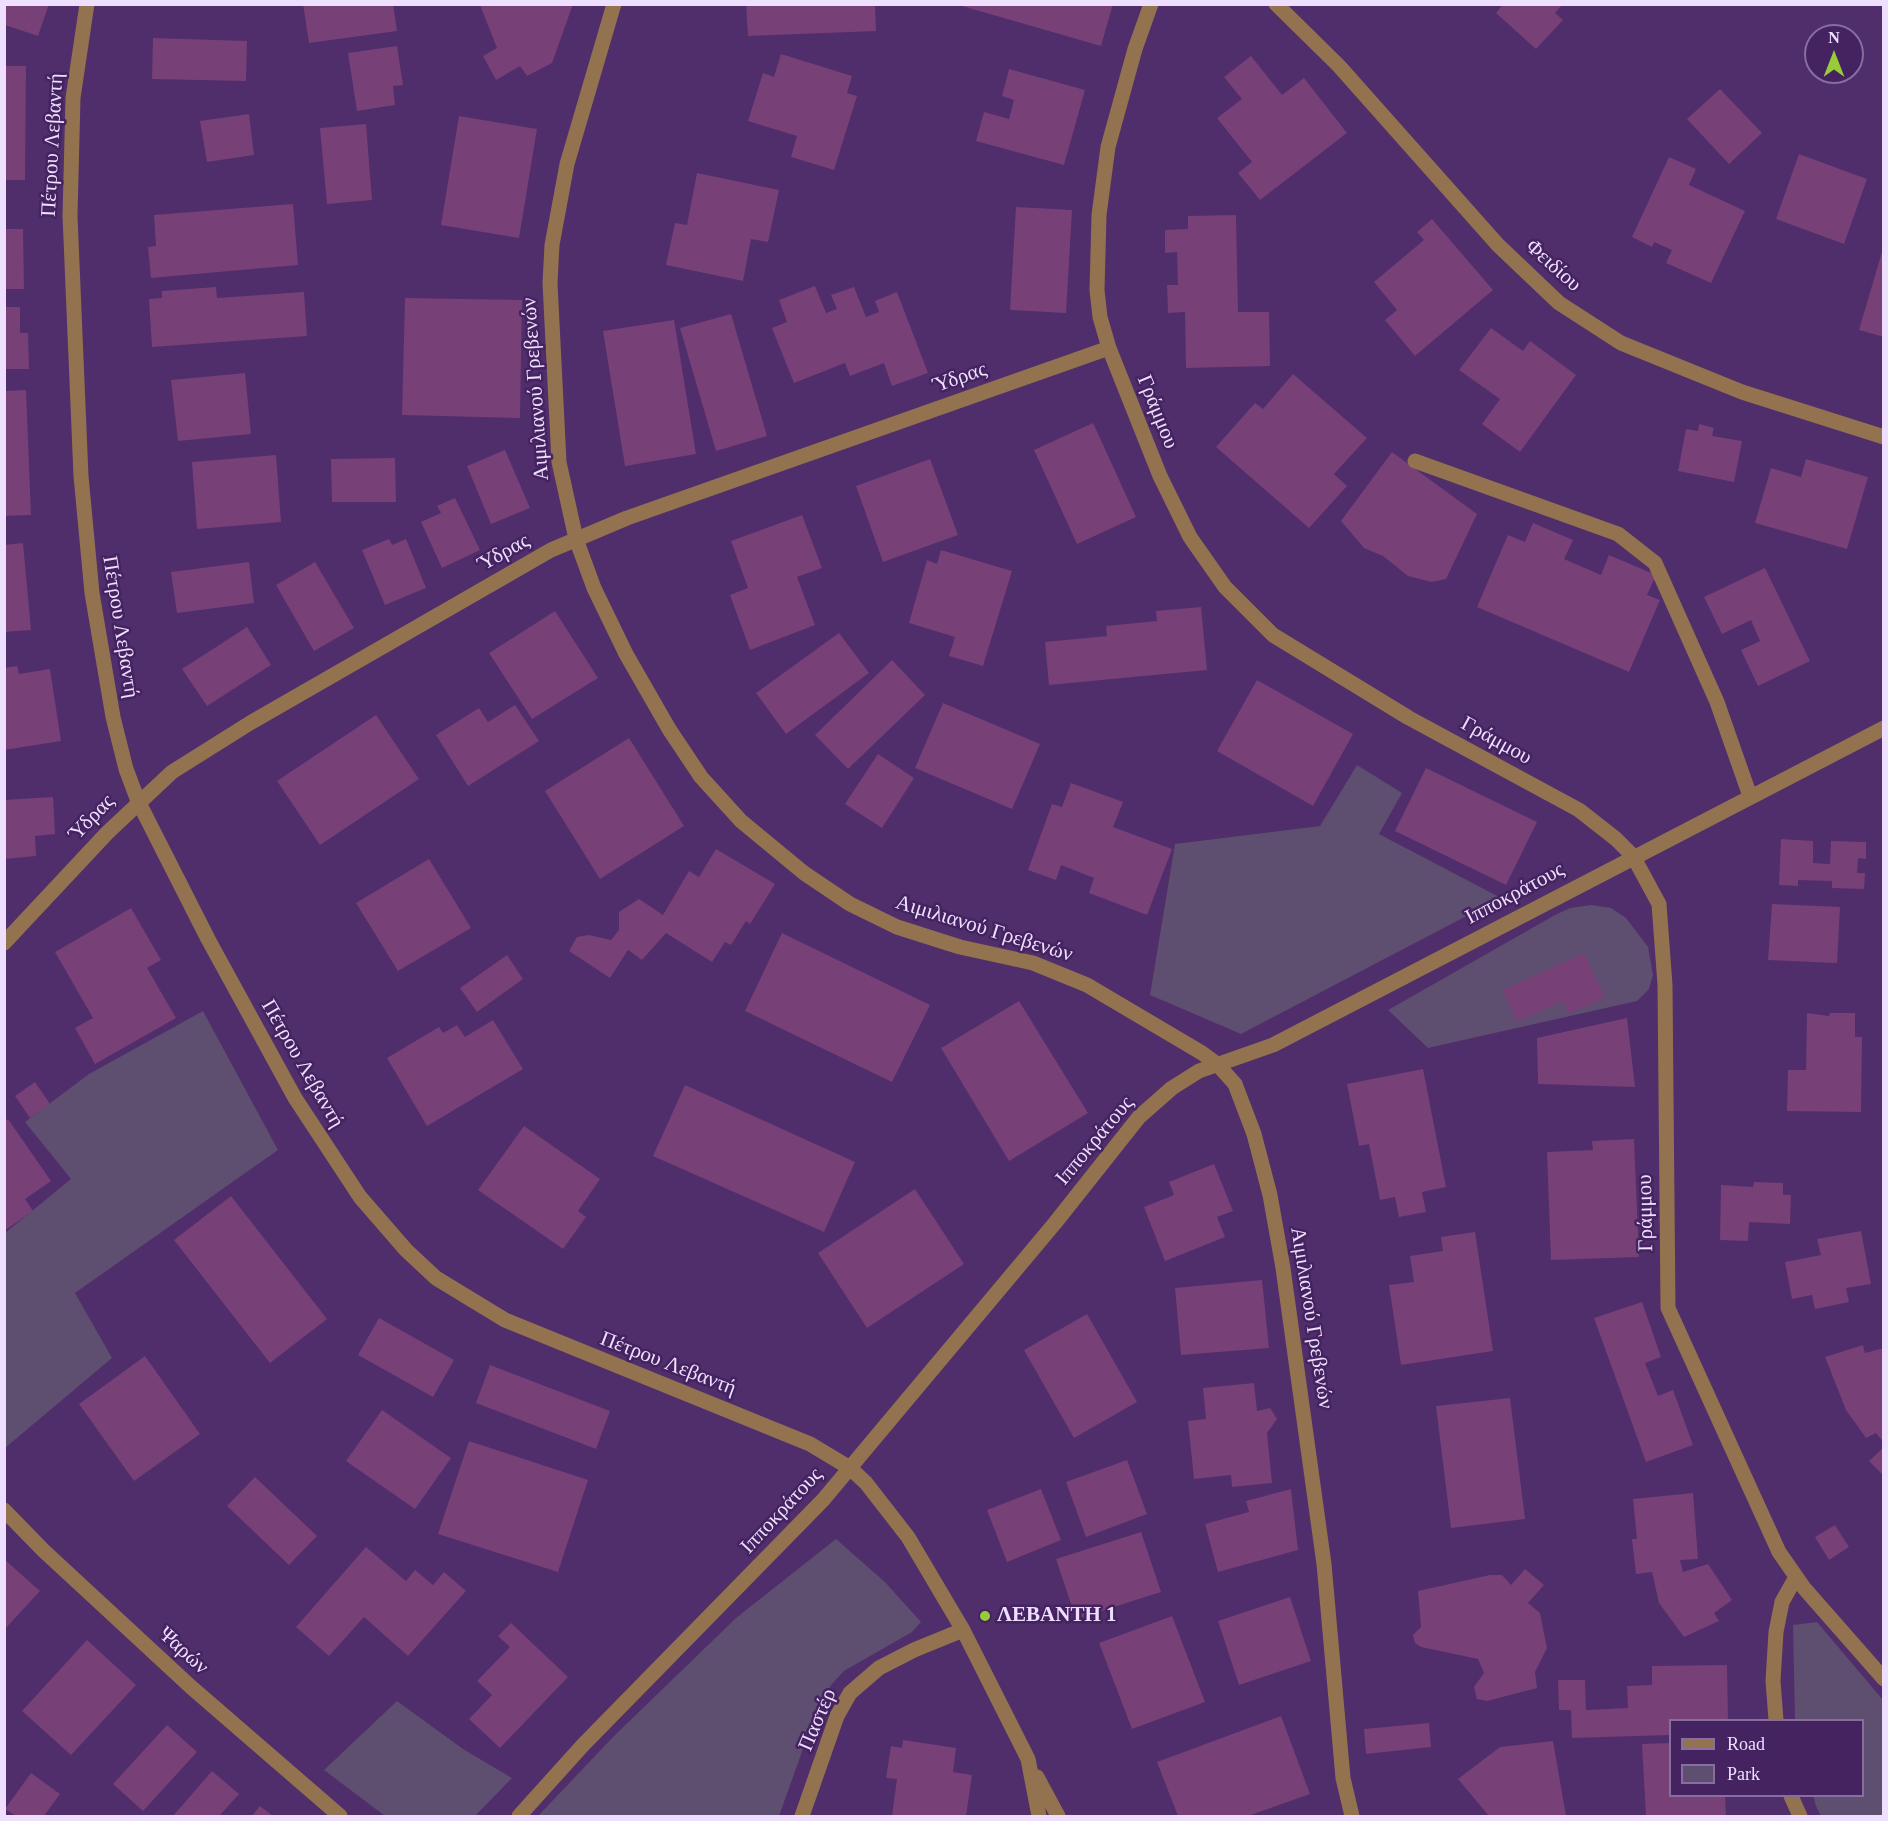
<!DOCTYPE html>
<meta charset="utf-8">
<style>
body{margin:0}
#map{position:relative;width:1888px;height:1821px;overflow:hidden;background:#502d6b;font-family:Georgia,serif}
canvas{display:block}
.frame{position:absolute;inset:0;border:6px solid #eddffd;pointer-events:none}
.legend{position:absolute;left:1669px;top:1719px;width:195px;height:78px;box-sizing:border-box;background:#452260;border:2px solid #886e9f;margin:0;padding:8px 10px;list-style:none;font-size:18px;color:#eddffd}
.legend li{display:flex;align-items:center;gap:12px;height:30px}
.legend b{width:30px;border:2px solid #886e9f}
.north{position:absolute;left:1804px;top:24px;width:60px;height:60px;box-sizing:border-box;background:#452260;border:2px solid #886e9f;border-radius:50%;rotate:0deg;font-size:16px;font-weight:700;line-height:24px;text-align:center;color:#eddffd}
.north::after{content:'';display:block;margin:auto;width:21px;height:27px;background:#97cc38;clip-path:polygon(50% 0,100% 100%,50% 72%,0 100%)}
</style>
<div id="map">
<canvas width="1888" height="1821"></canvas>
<div class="frame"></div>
<ul class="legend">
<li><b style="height:8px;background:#92724f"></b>Road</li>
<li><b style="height:16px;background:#5e4e6f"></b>Park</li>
</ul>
<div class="north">N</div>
</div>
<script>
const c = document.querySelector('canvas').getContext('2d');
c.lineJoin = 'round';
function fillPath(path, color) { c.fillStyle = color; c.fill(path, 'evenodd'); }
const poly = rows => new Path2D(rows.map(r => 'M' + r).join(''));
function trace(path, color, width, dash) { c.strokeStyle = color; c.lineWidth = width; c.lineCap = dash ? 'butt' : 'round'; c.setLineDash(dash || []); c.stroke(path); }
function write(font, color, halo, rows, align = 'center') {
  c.font = font + ' Georgia,serif'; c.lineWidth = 5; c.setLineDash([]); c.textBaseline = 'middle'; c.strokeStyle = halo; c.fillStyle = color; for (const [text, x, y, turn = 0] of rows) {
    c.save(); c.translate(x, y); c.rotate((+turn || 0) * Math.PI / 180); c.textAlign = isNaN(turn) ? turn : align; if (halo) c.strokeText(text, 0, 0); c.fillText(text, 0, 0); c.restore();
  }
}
const green = poly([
 [1357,765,1402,793,1379,834,1501,898,1241,1034,1150,995,1175,844,1320,826],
 [1591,905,1611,908,1626,918,1648,947,1653,975,1649,989,1637,1001,1428,1048,1388,1010,1555,915,1570,908],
 [203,1011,278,1150,75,1293,112,1358,5,1448,5,1233,71,1179,25,1122,89,1074],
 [836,1539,885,1582,921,1622,912,1632,844,1671,831,1685,813,1721,779,1816,538,1816,613,1737,736,1618],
 [1817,1622,1883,1700,1883,1816,1821,1816,1816,1806,1813,1796,1862,1796,1862,1720,1795,1720,1793,1625],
 [397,1701,463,1749,512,1778,475,1816,385,1816,324,1770]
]);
const building = poly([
 [5,4,49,4,38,36,5,25],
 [303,4,393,4,397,31,309,43],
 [573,4,552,63,527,76,520,66,496,80,483,56,497,48,480,5],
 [746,4,875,4,876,31,748,36],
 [955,4,1113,4,1101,46],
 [1503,4,1563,4,1555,13,1563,20,1536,49,1496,13],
 [153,38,247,41,246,81,152,79],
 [397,46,403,85,393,86,395,105,357,111,348,53],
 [781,54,852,76,847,93,857,96,834,170,791,157,797,136,748,121,763,73,774,77],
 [1251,56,1282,95,1304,78,1347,133,1260,200,1238,173,1252,162,1217,118,1242,99,1224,77],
 [4,66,26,66,25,180,4,180],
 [1009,69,1085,90,1064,165,976,141,984,112,1009,119,1014,100,1002,96],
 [1720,89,1762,133,1729,164,1687,119],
 [249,114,254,155,207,162,200,121],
 [459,116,537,129,519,238,441,225],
 [366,124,372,200,327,204,320,128],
 [1799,154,1867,179,1844,244,1776,219],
 [1669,157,1696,169,1689,185,1745,211,1711,283,1666,263,1672,250,1654,242,1652,247,1632,237],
 [697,173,779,190,768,242,751,239,743,281,666,265,675,223,687,225],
 [293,204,298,265,151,278,148,247,156,246,154,215],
 [1016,207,1072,210,1066,313,1010,310],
 [1236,215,1238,312,1269,312,1270,366,1186,368,1185,312,1168,313,1167,285,1178,285,1177,252,1165,253,1165,230,1188,229,1188,216],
 [1432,219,1493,290,1415,356,1385,320,1397,310,1374,282,1424,240,1417,232],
 [4,229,23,229,24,289,4,289],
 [1884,245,1884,337,1859,330],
 [815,286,826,313,837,309,831,295,854,287,866,317,879,312,875,301,897,292,928,373,892,386,884,363,850,376,845,363,794,383,772,328,787,322,779,300],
 [216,287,217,298,304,292,307,336,152,347,149,299,162,298,162,291],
 [405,298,522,300,520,418,402,415],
 [4,307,20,307,20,333,28,333,29,369,4,369],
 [731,314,767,436,716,451,680,328],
 [674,320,696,454,625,466,603,331],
 [1491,328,1523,351,1530,341,1576,375,1520,452,1482,424,1500,399,1459,370],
 [245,373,251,434,178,441,171,380],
 [1293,374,1367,438,1334,474,1347,486,1309,528,1216,447,1255,403,1263,409],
 [26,390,31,515,4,516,4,391],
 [1093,423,1136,517,1077,544,1034,450],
 [1699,424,1714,428,1712,436,1742,441,1734,482,1678,471,1686,429,1698,431],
 [505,450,530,508,491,524,467,466],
 [1392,452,1477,514,1446,579,1431,582,1408,576,1383,556,1364,548,1341,521],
 [276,455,281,522,197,529,192,462],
 [395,458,396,502,332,502,331,459],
 [930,459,958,535,883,562,856,486],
 [1806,459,1868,477,1847,549,1755,523,1771,468,1801,477],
 [455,498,480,550,442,568,421,522,441,513,437,506],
 [802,515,822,568,797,577,815,625,750,650,730,595,748,588,731,541],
 [1533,523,1573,540,1564,559,1601,575,1609,555,1656,575,1647,595,1660,600,1629,672,1477,607,1508,535,1525,542],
 [389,539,392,545,406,539,426,588,385,605,362,550],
 [23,543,31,630,4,632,4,545],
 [941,550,1012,571,983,666,949,656,955,637,909,623,927,560,937,564],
 [249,562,254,603,177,613,171,572],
 [315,562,354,628,314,651,276,585],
 [1765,568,1810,661,1758,686,1741,650,1760,641,1751,620,1722,634,1704,597],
 [1201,607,1207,670,1049,685,1045,642,1107,636,1106,626,1157,621,1156,611],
 [555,611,598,678,532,719,489,653],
 [247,627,271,665,207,706,182,669],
 [839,633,869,673,786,734,756,693],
 [892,660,925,695,848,769,815,735],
 [17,666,19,674,50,669,61,741,4,750,4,668],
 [1257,680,1353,734,1313,806,1217,751],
 [943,703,1040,744,1012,809,915,768],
 [515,705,539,741,468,786,436,735,479,708,488,722],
 [376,715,419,779,320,845,277,781],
 [629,738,684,826,600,879,545,791],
 [878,754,914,778,882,828,845,804],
 [1426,768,1537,822,1506,885,1395,831],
 [1071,783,1123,802,1113,827,1172,849,1147,915,1089,893,1094,878,1061,865,1056,880,1028,870,1052,804,1062,807],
 [53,797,55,834,35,836,36,856,4,859,4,800],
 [1781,839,1813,841,1813,863,1830,864,1831,841,1866,842,1866,859,1858,858,1857,873,1865,873,1864,889,1832,888,1832,881,1798,880,1798,886,1779,885],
 [716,849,775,884,750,924,746,921,731,945,725,942,712,962,666,933,642,960,628,950,610,978,569,951,577,937,589,935,611,940,619,930,619,912,639,899,663,915,689,871,699,877],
 [429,859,471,928,398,971,356,903],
 [1772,904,1840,907,1837,963,1768,960],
 [131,908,161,960,147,968,176,1018,95,1064,75,1028,93,1018,55,952],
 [782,933,930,1005,892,1082,745,1011],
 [1584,953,1605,998,1568,1014,1563,1001,1517,1022,1503,990],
 [507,955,523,979,477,1012,460,988],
 [1019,1001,1088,1113,1009,1161,941,1048],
 [1807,1013,1829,1016,1830,1013,1855,1013,1855,1037,1862,1037,1861,1112,1787,1111,1788,1070,1806,1070],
 [1627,1018,1635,1087,1538,1084,1537,1038],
 [493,1020,523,1069,427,1126,387,1058,439,1027,443,1033,457,1025,465,1037],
 [1423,1069,1446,1187,1422,1192,1426,1212,1399,1217,1395,1197,1380,1200,1369,1144,1359,1146,1347,1084],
 [35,1082,50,1104,30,1118,15,1096],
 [685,1085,855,1162,824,1232,653,1156],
 [8,1119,51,1181,25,1199,33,1211,4,1231,4,1122],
 [524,1126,600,1179,578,1211,586,1217,563,1249,478,1190],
 [1634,1139,1639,1257,1551,1260,1547,1152,1593,1150,1592,1141],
 [1214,1164,1233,1211,1217,1217,1225,1237,1165,1261,1144,1207,1174,1195,1169,1182],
 [1754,1182,1783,1183,1783,1195,1791,1195,1790,1224,1749,1222,1748,1241,1720,1240,1721,1185,1753,1187],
 [915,1189,964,1264,867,1328,818,1253],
 [231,1196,327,1319,270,1363,174,1240],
 [1861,1231,1871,1284,1846,1288,1849,1302,1815,1309,1812,1295,1792,1299,1785,1262,1821,1255,1817,1239],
 [1475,1232,1493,1351,1401,1365,1389,1285,1414,1282,1410,1256,1443,1251,1441,1237],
 [1262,1280,1269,1348,1181,1355,1175,1288],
 [1642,1302,1661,1357,1645,1363,1658,1396,1673,1390,1693,1445,1646,1462,1594,1318],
 [1087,1314,1137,1402,1074,1438,1024,1350],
 [379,1318,454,1360,433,1397,358,1355],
 [1863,1345,1865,1353,1884,1348,1884,1443,1876,1433,1866,1438,1846,1410,1825,1357],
 [145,1356,200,1434,134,1481,79,1404],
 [490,1365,610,1411,596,1449,476,1403],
 [1254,1383,1257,1411,1270,1408,1277,1419,1267,1433,1272,1483,1232,1487,1231,1475,1194,1479,1188,1421,1206,1419,1203,1388],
 [1510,1398,1525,1519,1451,1528,1436,1406],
 [382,1410,451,1458,415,1509,346,1461],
 [469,1441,588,1480,558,1572,438,1534],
 [1884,1447,1884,1476,1869,1461],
 [1127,1460,1147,1514,1086,1537,1066,1482],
 [255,1477,317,1536,289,1565,227,1506],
 [1041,1489,1061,1540,1007,1562,987,1510],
 [1291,1489,1298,1550,1218,1572,1205,1524,1249,1512,1246,1501],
 [1693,1493,1698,1559,1680,1560,1683,1572,1708,1564,1732,1600,1714,1613,1719,1621,1684,1637,1659,1603,1652,1572,1636,1574,1632,1539,1637,1539,1633,1499],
 [1835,1525,1849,1547,1829,1560,1815,1537],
 [1141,1532,1161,1592,1076,1619,1056,1559],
 [366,1547,406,1581,415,1570,433,1585,444,1572,466,1591,408,1656,364,1617,329,1656,296,1627],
 [4,1559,40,1591,4,1630],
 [1525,1569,1544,1585,1528,1603,1540,1613,1547,1648,1535,1672,1537,1688,1487,1701,1477,1699,1474,1687,1484,1673,1478,1659,1421,1647,1415,1643,1413,1635,1421,1627,1418,1591,1490,1575,1502,1575,1511,1585],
 [1290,1597,1311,1661,1239,1685,1218,1621],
 [1172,1616,1205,1702,1132,1729,1099,1643],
 [511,1623,568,1677,500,1748,469,1719,492,1695,477,1681,510,1647,498,1636],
 [87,1640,136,1685,71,1755,22,1711],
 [1727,1665,1728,1720,1670,1720,1670,1735,1572,1738,1571,1710,1559,1710,1558,1680,1585,1680,1586,1710,1628,1708,1627,1686,1652,1685,1652,1666],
 [1281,1716,1310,1794,1248,1816,1178,1816,1157,1762],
 [1429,1723,1431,1747,1366,1754,1364,1729],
 [167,1725,197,1752,143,1811,113,1784],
 [903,1740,956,1748,953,1772,972,1775,966,1816,892,1816,897,1779,886,1778,891,1746,902,1748],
 [1553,1741,1566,1816,1489,1816,1458,1779,1500,1747],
 [1670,1743,1670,1796,1725,1796,1726,1816,1646,1816,1642,1744],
 [212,1771,239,1794,219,1816,173,1816],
 [31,1773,60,1794,44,1816,16,1816,5,1809],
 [260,1806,273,1816,252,1816]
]);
const minor = poly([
 [87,4,73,98,70,216,81,476,92,593,113,717,126,769,138,801,208,939,295,1098,360,1197,406,1250,436,1278,505,1320,810,1444,850,1468,866,1483,908,1537,963,1630,1028,1759,1039,1816],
 [614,4,567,164,552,245,550,283,559,462,576,539,594,588,626,654,669,729,701,777,741,821,804,873,850,904,897,927,960,947,1033,963,1087,985,1202,1053,1217,1064,1235,1084,1254,1134,1270,1195,1283,1268,1324,1564,1343,1778,1352,1816],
 [1151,4,1135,49,1108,147,1099,215,1097,290,1100,317,1109,348,1160,476,1190,537,1225,587,1273,635,1409,718,1579,810,1616,839,1633,856,1659,904,1665,985,1668,1308,1779,1552,1804,1588,1884,1679],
 [1276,4,1339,66,1498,245,1559,303,1621,343,1742,392,1884,437],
 [1415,461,1618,534,1655,563,1717,702,1750,796],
 [4,943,107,833,172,772,250,723,551,550,627,518,1109,348],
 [4,1510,44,1551,191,1687,340,1816],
 [1776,1720,1773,1681,1776,1632,1782,1602,1796,1577],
 [1037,1777,1058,1816],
 [1791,1796,1800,1816],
 [519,1816,583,1745,823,1500,1055,1223,1139,1117,1172,1088,1199,1071,1273,1045,1884,728],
 [802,1816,837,1716,850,1693,879,1668,914,1650,963,1630]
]);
const markers = [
 [985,1616,6,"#97cc38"]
];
const streetNames = [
 ["Πέτρου Λεβαντή",53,145,-87],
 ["Φειδίου",1553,266,42],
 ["Ύδρας",960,378,-19],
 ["Αιμιλιανού Γρεβενών",536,389,-94],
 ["Γράμμου",1157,412,68],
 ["Ύδρας",504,553,-29],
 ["Πέτρου Λεβαντή",120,627,81],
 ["Γράμμου",1496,741,29],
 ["Ύδρας",92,818,-46],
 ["Ιπποκράτους",1515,894,-28],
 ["Αιμιλιανού Γρεβενών",984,929,17],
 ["Πέτρου Λεβαντή",302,1064,60],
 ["Ιπποκράτους",1095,1141,-50],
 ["Γράμμου",1646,1213,-91],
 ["Αιμιλιανού Γρεβενών",1311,1318,81],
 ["Πέτρου Λεβαντή",668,1364,21],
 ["Ιπποκράτους",782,1511,-47],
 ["Ψαρών",183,1651,42],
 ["Παστέρ",818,1720,-67]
];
const poiNames = [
 ["ΛΕΒΑΝΤΗ 1",997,1616]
];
fillPath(green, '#5e4e6f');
fillPath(building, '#774077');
trace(minor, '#92724f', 15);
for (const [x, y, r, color] of markers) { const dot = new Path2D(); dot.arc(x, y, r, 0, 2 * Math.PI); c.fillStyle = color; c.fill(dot); trace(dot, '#452260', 2); }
write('21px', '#eddffd', '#452260', streetNames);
write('bold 21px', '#eddffd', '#452260', poiNames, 'left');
</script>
